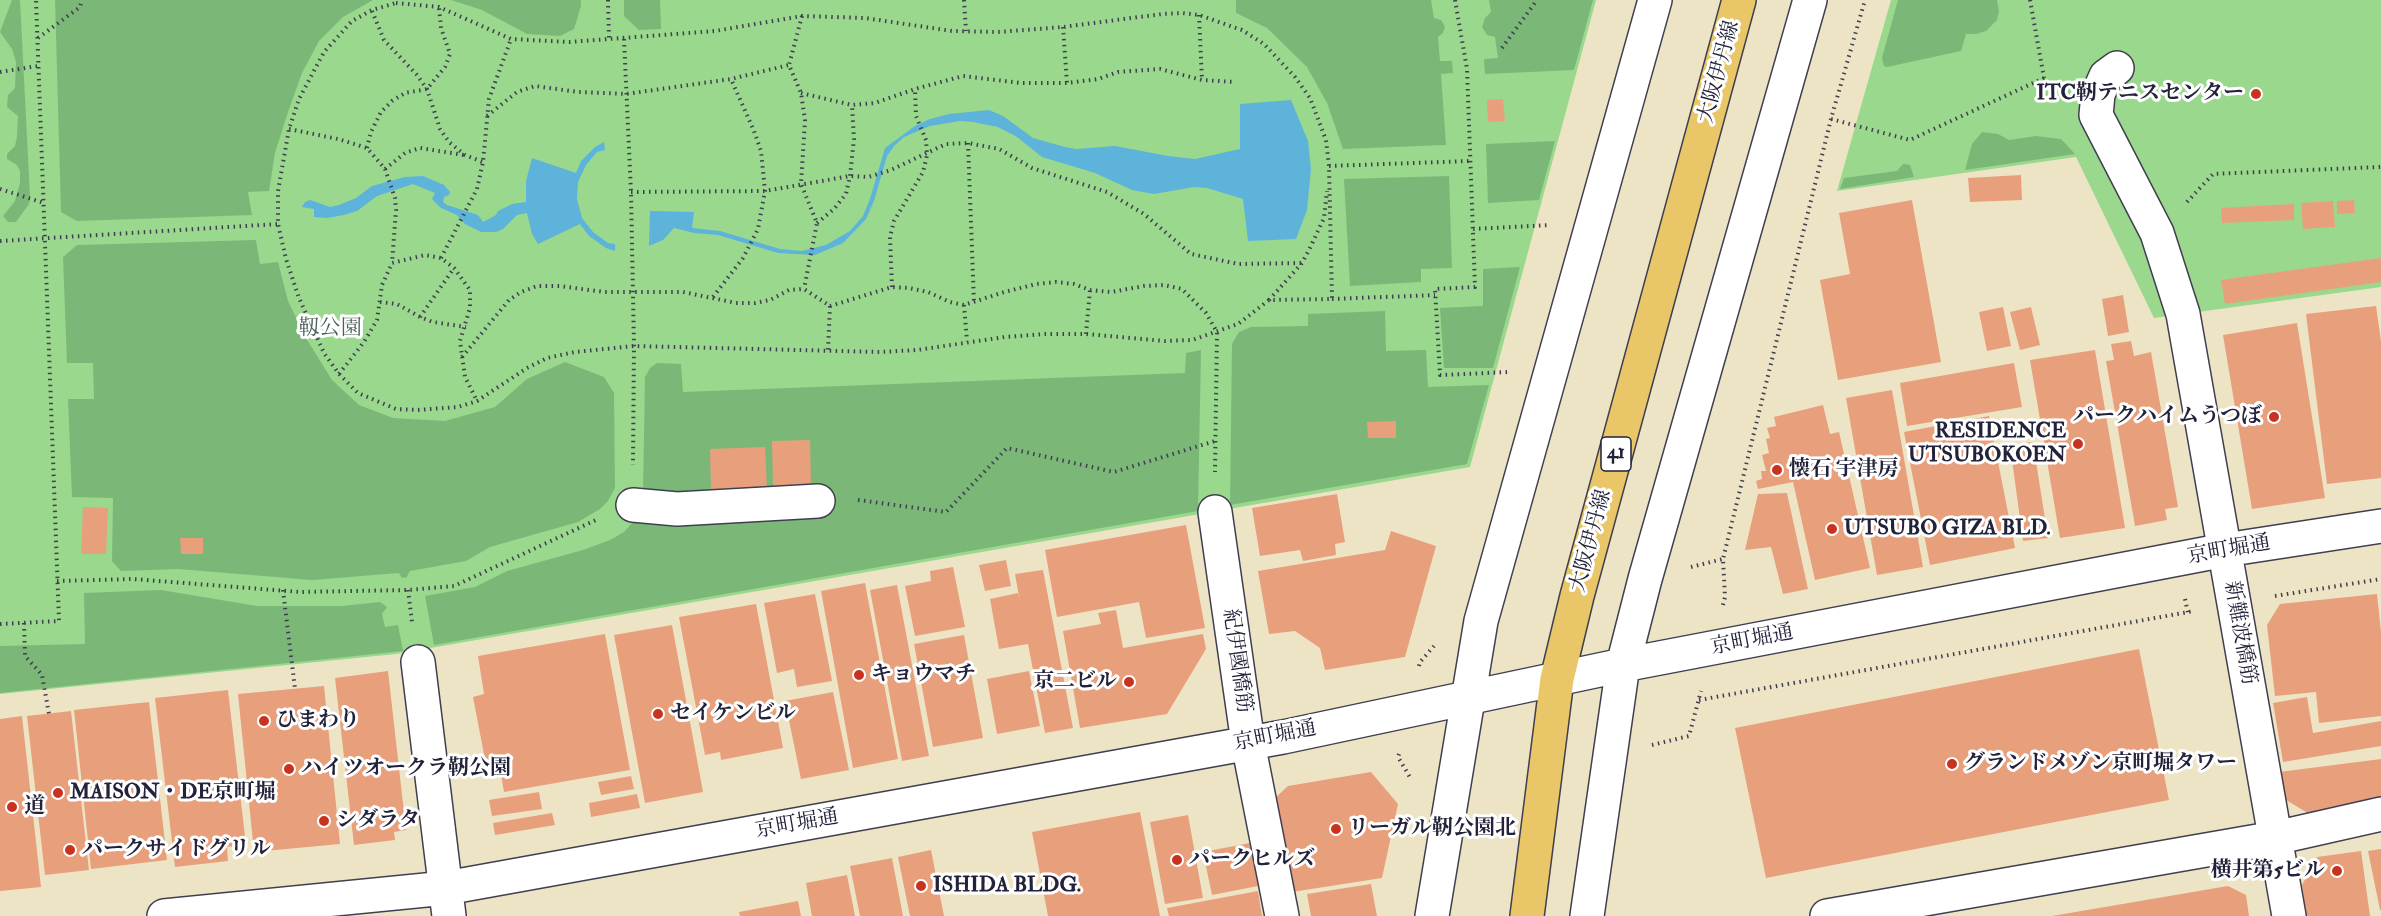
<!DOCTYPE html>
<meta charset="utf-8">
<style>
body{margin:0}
canvas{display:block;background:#ede4c5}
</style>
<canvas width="2381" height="916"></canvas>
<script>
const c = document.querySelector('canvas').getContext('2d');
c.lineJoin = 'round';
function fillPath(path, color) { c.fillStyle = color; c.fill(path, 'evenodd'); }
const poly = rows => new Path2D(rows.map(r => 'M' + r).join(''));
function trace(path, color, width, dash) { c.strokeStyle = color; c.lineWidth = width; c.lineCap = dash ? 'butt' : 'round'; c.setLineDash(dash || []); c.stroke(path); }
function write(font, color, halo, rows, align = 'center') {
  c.font = font + ' "IM FELL Double Pica","Noto Serif JP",serif'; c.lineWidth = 6; c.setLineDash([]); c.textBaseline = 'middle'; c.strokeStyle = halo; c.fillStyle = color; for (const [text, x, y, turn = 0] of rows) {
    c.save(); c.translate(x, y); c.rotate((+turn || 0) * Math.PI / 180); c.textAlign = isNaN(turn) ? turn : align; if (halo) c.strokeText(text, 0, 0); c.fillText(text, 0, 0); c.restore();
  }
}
const green = poly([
 [0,0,1596,0,1470,467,396,654,0,694],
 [1891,0,2381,0,2381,287,2154,318,2076,157,1837,191]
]);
const forest = poly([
 [12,0,20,0,30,197,29,204,16,222,8,222,3,216,15,201,20,183,20,171,17,165,7,159,7,154,15,146,17,137,18,116,7,107,8,95,15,88,16,62,12,49,0,32],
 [55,0,373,0,343,17,319,41,302,73,288,112,275,153,269,191,248,192,252,215,77,221,61,212],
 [451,0,581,0,581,6,574,29,560,36,527,34,482,10],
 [624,0,660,0,661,29,639,30,624,16],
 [1236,0,1431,0,1434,18,1441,20,1445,27,1443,33,1438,37,1440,61,1452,61,1453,73,1441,74,1446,145,1343,149,1327,103,1307,67,1267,28,1236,13],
 [1489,0,1593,0,1574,70,1485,74,1484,59,1498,58,1495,37,1487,35,1482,27,1485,18,1491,12],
 [1898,0,1997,0,1999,11,1997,20,1986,31,1976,34,1966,34,1961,51,1887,67,1884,66,1882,58],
 [1982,132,1998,134,2009,140,2036,136,2061,139,2075,154,1965,170,1972,144],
 [1555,141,1539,200,1488,203,1486,144],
 [1903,164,1910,165,1914,177,1840,189,1844,178,1897,171],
 [1449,176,1452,268,1421,269,1421,282,1350,286,1344,179],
 [256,240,260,264,278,262,288,301,306,338,332,380,359,405,393,418,445,421,495,407,527,379,565,362,604,377,614,393,615,488,608,501,600,509,578,522,490,547,466,561,410,571,406,578,401,577,399,573,312,580,178,569,121,571,112,561,113,498,72,497,68,399,94,399,93,363,67,363,63,257,77,245],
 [1520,267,1493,368,1444,368,1440,308,1483,306,1483,269],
 [1385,311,1386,351,1426,350,1428,387,1489,385,1467,464,1230,505,1232,344,1239,332,1251,327,1308,326,1308,314],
 [1201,350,1198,511,434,645,425,596,475,587,507,571,583,550,610,540,624,532,633,522,664,525,663,492,643,491,645,377,650,368,657,363,681,364,683,392,1185,373,1186,353],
 [161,590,257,606,342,606,380,602,387,607,382,614,385,627,398,625,403,651,0,693,0,646,85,644,84,593]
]);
const water = poly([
 [1291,100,1308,141,1311,169,1307,210,1296,239,1248,241,1243,199,1207,188,1194,187,1154,194,1132,190,1095,173,1042,157,1017,137,998,127,973,122,960,121,930,126,904,137,894,146,887,156,874,201,866,219,843,243,815,255,778,253,718,235,694,233,674,228,663,240,649,246,650,211,694,212,692,228,720,231,780,249,802,251,826,245,850,231,863,216,870,199,885,148,915,126,930,119,949,114,989,110,1003,116,1033,138,1065,147,1076,149,1115,146,1168,156,1195,159,1240,149,1240,104],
 [604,142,605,150,597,152,586,165,578,182,577,199,582,218,593,232,608,243,615,244,615,251,606,248,589,236,580,224,538,244,532,234,527,213,517,215,503,229,496,232,481,232,465,224,457,215,441,208,432,199,435,193,413,184,377,196,357,211,344,215,327,218,314,217,314,209,302,207,305,202,310,200,330,207,339,205,356,198,372,186,405,177,423,176,444,185,450,192,449,195,444,197,443,202,447,205,478,215,483,222,496,215,498,211,512,204,526,202,526,181,532,158,576,173,581,161,595,147]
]);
const building = poly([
 [1503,99,1505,121,1488,122,1487,100],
 [2021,175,2022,200,1970,202,1968,178],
 [1912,200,1941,362,1838,380,1820,280,1850,274,1839,213],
 [2354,200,2355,213,2337,214,2337,201],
 [2333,201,2335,227,2303,229,2301,203],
 [2294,204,2294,220,2222,223,2221,208],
 [2381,258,2381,282,2225,304,2221,280],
 [2123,295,2129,332,2108,336,2102,299],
 [2376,306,2381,341,2381,478,2327,484,2306,314],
 [2003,307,2011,346,1987,351,1979,312],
 [2031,307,2040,345,2020,350,2010,312],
 [2297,323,2325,498,2252,509,2223,335],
 [2131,341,2134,356,2151,352,2178,507,2165,509,2167,520,2135,526,2106,361,2114,360,2111,344],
 [2095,350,2125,528,2060,538,2030,360],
 [2014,363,2022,407,1907,426,1900,383],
 [1892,390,1923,567,1877,575,1846,398],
 [1823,405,1830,434,1839,432,1870,568,1815,580,1793,482,1758,489,1756,481,1762,479,1761,471,1766,471,1762,455,1769,453,1766,439,1770,438,1767,428,1776,426,1774,417],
 [1989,416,2015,548,1930,565,1904,432],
 [1396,421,1396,438,1368,438,1367,422],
 [810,440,811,485,773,486,772,441],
 [2033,442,2048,538,2023,541,2010,445],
 [765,447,767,488,711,490,710,449],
 [1787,493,1808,589,1783,594,1771,547,1745,550,1758,494],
 [1337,494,1345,542,1335,544,1336,555,1303,561,1300,550,1260,556,1252,508],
 [83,507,108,508,106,554,81,554],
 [1186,525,1205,628,1146,638,1139,602,1057,617,1045,550],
 [1391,531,1436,546,1405,657,1325,670,1320,648,1295,631,1269,634,1258,571,1385,550],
 [180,538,203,538,203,554,181,554],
 [1006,560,1011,586,985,591,979,565],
 [953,567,965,627,915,636,905,586,931,581,930,571],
 [1043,570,1073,728,1045,733,1028,644,999,649,990,599,1018,593,1020,602,1015,574],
 [865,583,898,759,853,768,821,591],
 [897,585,929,756,902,761,870,590],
 [815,594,832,681,797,687,794,669,777,673,764,603],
 [2377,594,2381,632,2381,716,2319,723,2316,692,2275,696,2267,625,2280,604],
 [756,604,783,748,721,760,720,752,705,755,679,617],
 [1116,610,1123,648,1203,634,1206,649,1167,714,1080,728,1063,631,1101,624,1098,613],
 [672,625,703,792,645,803,614,635],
 [605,634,630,770,504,792,500,768,487,770,473,697,484,694,478,656],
 [964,635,983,738,933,747,914,644],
 [2139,649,2169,800,1766,878,1735,728],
 [388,671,406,830,394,832,395,840,354,845,335,678],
 [1029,671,1040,726,997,734,987,679],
 [324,686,340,844,254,852,238,694],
 [228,690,246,845,227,847,228,861,175,867,155,698],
 [833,692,849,770,801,779,785,701],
 [2307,697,2313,733,2381,721,2381,746,2283,762,2273,703],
 [149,702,167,860,91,869,74,710],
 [71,711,89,870,45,875,27,716],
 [22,716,41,887,0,891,0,719],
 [2381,759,2381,802,2316,818,2286,800,2279,772],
 [1371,772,1398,804,1382,878,1292,892,1289,862,1306,861,1305,853,1285,856,1273,800,1288,786],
 [631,776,634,789,601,795,598,782],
 [539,792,542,809,492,816,489,800],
 [637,794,640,808,591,817,589,803],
 [1140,812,1160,916,1048,916,1032,832],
 [552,813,555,825,495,835,493,823],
 [1188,815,1203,898,1165,904,1150,822],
 [1250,843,1258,886,1212,895,1203,852],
 [2381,849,2381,910,2380,910,2368,851],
 [931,850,944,916,910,916,898,857],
 [2361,851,2370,916,2306,916,2302,885,2317,857],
 [892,858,903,916,860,916,850,866],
 [847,875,855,916,812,916,806,883],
 [1371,884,1377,916,1311,916,1307,894],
 [2228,886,2246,895,2249,916,2052,916],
 [1258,891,1262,916,1169,916,1167,908],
 [798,901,801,916,740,916,739,912]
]);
const path = poly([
 [608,0,609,39],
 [964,0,966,31],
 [1455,0,1467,69,1475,287,1435,289,1440,375,1509,372],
 [2030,0,2044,78,2054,98],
 [396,3,439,7,511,39,569,42,715,31,802,16,865,18,952,31,998,32,1063,27,1162,14,1182,13,1199,15,1242,30,1264,44,1295,77,1310,98,1326,140,1329,166,1332,299,1269,300,1238,324,1192,340,1165,341,1086,334,1045,334,1005,337,917,350,880,352,634,346,575,352,547,358,527,368,477,401,458,407,417,410,396,409,358,393,339,374,324,353,299,298,286,259,278,224,278,191,289,129,299,99,324,52,352,21,372,10,396,3],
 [372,11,384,40,417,75,427,89,440,129,449,142,465,155,483,162],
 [1199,15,1202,80],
 [802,16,789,65,801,93,805,120,801,184,817,223,804,289],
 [1063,27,1067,83],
 [38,38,80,7,82,0],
 [624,39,631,192,634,346,633,465],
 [1502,48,1537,0],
 [0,72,38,66],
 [801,93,852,105,875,103,915,89,963,76,1021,83,1067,83,1098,79,1118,72,1160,69,1202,80,1234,82],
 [487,116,517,92,535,86,578,92,626,94,731,79,789,65],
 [1831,119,1910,140,2044,78],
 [289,129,338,139,367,148,385,169,395,198,396,210,392,263],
 [968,143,974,303],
 [367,148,371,132,381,112,392,101,405,93,427,89,445,67,450,54,441,28,439,7],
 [1329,166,1470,161],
 [385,169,405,153,420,148,464,155],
 [0,189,44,203],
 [631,192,765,191,850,176,868,177,891,170,946,144,968,143,999,149,1032,168,1107,192,1144,214,1191,254,1238,264,1302,263],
 [2187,202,2213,174,2381,167],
 [817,223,834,209,846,194,850,176,854,139,852,105],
 [1473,229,1550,225],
 [0,241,278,224],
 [441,258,477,189,483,162,489,99,511,39],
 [892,287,890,237,894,221,923,172,927,155,926,140,916,116,915,89],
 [713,297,743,258,758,229,765,191,761,151,754,131,731,79],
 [1332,299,1435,295],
 [1269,300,1302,263,1309,250,1324,218,1327,191],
 [380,302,397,304,420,317,433,322,466,327],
 [964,305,967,341],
 [830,306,892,287,909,288,928,292,950,302,964,305,1001,293,1036,284,1056,282,1074,284,1090,290,1111,292,1144,286,1164,285,1182,289,1206,313,1217,332,1215,472],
 [420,317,454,268],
 [1086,334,1090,290],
 [462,357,509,300,521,292,537,286,560,286,604,292,683,292,736,303,755,303,770,300,789,290,804,289,830,306,828,350],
 [339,374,364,342,377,320,382,285,392,263,425,255,441,258,454,268,470,290,470,308,460,341,465,377,477,401],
 [858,500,946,512,1007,448,1114,472,1215,441],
 [1691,567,1723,559],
 [57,581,133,579,300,592,408,590,454,586,596,520],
 [283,590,295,689],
 [408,590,412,622],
 [2275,596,2381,579],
 [2185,599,2188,613],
 [1723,605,1725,597,1723,559,1831,119,1865,0],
 [24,623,25,656,42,675,49,714],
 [0,624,59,621,36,0],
 [1419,666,1420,662,1434,646],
 [1699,700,2194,611],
 [1652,745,1689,736,1701,691],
 [1399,754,1398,757,1411,779]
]);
const minor = poly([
 [2117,68,2106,76,2098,94,2096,115,2157,233,2183,314,2289,916],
 [633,505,677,509,818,501],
 [1215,512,1248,743,1282,916],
 [418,662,449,916],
 [164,916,446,888,1283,737,1623,665,2225,550,2381,526],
 [1432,916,1481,621,1655,0],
 [1587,916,1623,665,1645,579,1810,0],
 [1827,916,2275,838,2381,814]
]);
const major = poly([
 [1527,916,1557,679,1577,596,1739,0]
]);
const markers = [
 [2256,94,6,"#c8321e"],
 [2274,417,6,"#c8321e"],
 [2078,444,6,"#c8321e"],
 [1777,470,6,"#c8321e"],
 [1832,529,6,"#c8321e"],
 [859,675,6,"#c8321e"],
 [1129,682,6,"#c8321e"],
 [658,714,6,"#c8321e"],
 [264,721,6,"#c8321e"],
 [1952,764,6,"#c8321e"],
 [289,769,6,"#c8321e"],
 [58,793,6,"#c8321e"],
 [12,807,6,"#c8321e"],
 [324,821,6,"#c8321e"],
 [1336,829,6,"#c8321e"],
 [70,850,6,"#c8321e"],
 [1177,860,6,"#c8321e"],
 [2337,871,6,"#c8321e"],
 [921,886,6,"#c8321e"]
];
const shields = [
 [1616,454,30]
];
const shieldNames = [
 ["41",1616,454]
];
const streetNames = [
 ["大阪伊丹線",1720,72,-75],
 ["大阪伊丹線",1592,541,-75],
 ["京町堀通",2229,551,-10],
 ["新難波橋筋",2239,633,80],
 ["京町堀通",1752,641,-11],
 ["紀伊國橋筋",1236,661,82],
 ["京町堀通",1275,737,-11],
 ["京町堀通",797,825,-10]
];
const poiNames = [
 ["ITC靭テニスセンター",2244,94,"right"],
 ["パークハイムうつぼ",2262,417,"right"],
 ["RESIDENCE",2066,432,"right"],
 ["UTSUBOKOEN",2066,456,"right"],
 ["懐石 宇津房",1789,470],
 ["UTSUBO GIZA BLD.",1844,529],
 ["キョウマチ",871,675],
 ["京二ビル",1117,682,"right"],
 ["セイケンビル",670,714],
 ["ひまわり",276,721],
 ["グランドメゾン京町堀タワー",1964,764],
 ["ハイツオークラ靭公園",301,769],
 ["MAISON・DE京町堀",70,793],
 ["道",24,807],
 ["シダラタ",336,821],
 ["リーガル靭公園北",1348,829],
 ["パークサイドグリル",82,850],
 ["パークヒルズ",1189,860],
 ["横井第5ビル",2325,871,"right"],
 ["ISHIDA BLDG.",933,886]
];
const parkNames = [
 ["靱公園",330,329]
];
fillPath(green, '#9ad88d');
fillPath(forest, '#7bb878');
fillPath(water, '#5db3da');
fillPath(building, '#e8a07c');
trace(minor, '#403f50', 36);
trace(major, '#403f50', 36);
trace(path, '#403f50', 4, [1.5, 4.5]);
trace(minor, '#fff', 33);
trace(major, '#e9c769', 33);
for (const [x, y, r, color] of markers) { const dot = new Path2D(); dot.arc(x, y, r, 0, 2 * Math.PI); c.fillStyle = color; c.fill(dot); trace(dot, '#fff', 2); }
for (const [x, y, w] of shields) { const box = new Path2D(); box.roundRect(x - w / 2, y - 17, w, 34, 4.5); c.fillStyle = '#fff'; c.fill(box); trace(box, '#22223b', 1.5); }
write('bold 20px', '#22223b', null, shieldNames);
write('21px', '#22223b', '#fff', streetNames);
write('bold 21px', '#22223b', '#fff', poiNames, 'left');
write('21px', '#4c6258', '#fff', parkNames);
</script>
